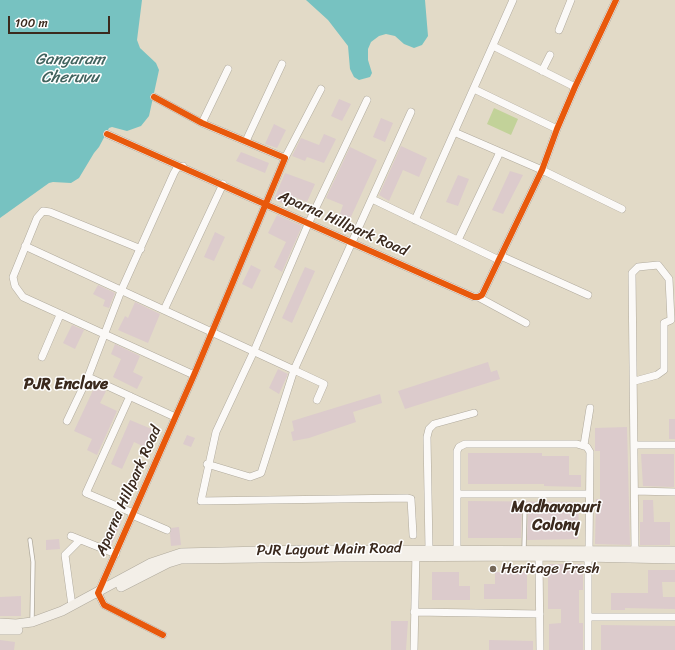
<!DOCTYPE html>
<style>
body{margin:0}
#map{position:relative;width:675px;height:650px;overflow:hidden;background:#e2dac7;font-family:Sriracha,sans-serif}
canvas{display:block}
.scale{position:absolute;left:8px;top:16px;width:102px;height:18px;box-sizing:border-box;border:2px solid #3b2a1e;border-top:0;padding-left:5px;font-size:12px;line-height:14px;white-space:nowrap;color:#3b2a1e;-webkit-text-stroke:3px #fff;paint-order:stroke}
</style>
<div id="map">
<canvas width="675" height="650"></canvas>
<div class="scale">100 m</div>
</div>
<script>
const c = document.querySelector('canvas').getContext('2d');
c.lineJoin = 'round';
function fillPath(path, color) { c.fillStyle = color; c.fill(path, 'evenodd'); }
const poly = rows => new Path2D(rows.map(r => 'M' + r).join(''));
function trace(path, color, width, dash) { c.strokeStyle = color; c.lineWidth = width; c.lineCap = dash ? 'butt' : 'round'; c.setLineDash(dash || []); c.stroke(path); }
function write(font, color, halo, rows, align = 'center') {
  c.font = font + ' Sriracha,sans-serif'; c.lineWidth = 3; c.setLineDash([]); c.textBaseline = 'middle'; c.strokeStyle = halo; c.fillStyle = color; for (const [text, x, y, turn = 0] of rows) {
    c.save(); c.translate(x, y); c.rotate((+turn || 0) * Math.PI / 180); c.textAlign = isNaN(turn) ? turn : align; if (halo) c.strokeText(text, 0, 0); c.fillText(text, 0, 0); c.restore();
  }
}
const green = poly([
 [494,108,518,119,511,135,487,124]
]);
const water = poly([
 [0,0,142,0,137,40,140,48,156,63,159,70,149,116,141,126,127,131,112,127,109,128,99,147,94,153,79,178,71,183,53,182,49,183,0,218],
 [306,0,425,0,428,36,422,45,414,48,404,44,395,36,386,34,379,36,371,42,368,49,368,60,372,73,370,77,359,80,354,77,350,69,348,46,328,20]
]);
const building = poly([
 [339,99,351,104,342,121,331,116],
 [381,118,393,123,385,142,373,137],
 [274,124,286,130,277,148,265,144],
 [324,134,336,139,324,163,307,157,305,161,292,156,301,138,319,145],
 [401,146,427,158,419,177,403,170,389,201,379,195],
 [350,147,377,160,350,219,340,214,343,205,326,198],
 [241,152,269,163,265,173,236,161],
 [510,171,523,175,503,214,492,210],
 [285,173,315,184,307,202,289,195,284,204,274,199],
 [458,175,469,179,458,206,446,202],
 [277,215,302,226,282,272,274,267,286,242,268,233],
 [215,232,225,237,214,261,204,257],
 [251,265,261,270,252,289,242,284],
 [305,267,315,271,292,323,282,318],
 [98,285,115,293,109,308,103,306,105,300,93,294],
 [135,302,160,314,148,343,118,330,125,316,128,318],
 [72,325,84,330,75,349,63,343],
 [115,344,140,356,133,372,143,377,137,389,113,377,121,359,111,354],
 [488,362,491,372,497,370,500,379,405,409,398,391],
 [278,369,288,374,279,394,269,388],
 [95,386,106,391,100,403,117,411,97,455,87,450,92,439,74,431],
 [380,394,382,403,353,412,356,422,309,438,293,441,291,432,294,431,292,421],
 [669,419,675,419,675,439,669,439],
 [130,420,159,432,151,450,134,442,122,469,111,464],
 [627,427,630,545,595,544,596,499,600,499,600,451,595,451,595,428],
 [187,435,195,438,191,447,183,444],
 [468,453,542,453,542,456,569,456,569,475,581,475,581,487,544,486,544,484,468,484],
 [641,454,674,454,674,487,643,486],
 [643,500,653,500,654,522,670,522,670,545,640,545,640,522,643,522],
 [468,501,579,502,578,539,527,540,528,507,525,504,522,507,521,538,468,538],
 [115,512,124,515,111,547,102,543],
 [179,527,181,545,171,546,170,534,171,528],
 [59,539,60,549,46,550,46,540],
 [548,564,583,564,583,590,579,590,579,623,583,623,583,650,549,650,549,624,561,623,561,609,548,609],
 [648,570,675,570,675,582,662,582,663,597,675,597,675,609,625,608,625,610,611,610,611,593,648,593],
 [432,572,459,572,459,586,470,586,470,600,432,600],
 [495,572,527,572,527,599,484,599,484,584,495,584],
 [21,596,21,616,0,616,0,597],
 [391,621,408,621,406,650,391,650],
 [601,625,675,626,675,650,601,650],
 [0,640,15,642,14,650,0,650],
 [489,640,533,641,533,650,489,650]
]);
const lane = poly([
 [30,540,33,562,32,621],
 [524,549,525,507]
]);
const street = poly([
 [559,30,571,0],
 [493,46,575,87],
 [542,71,550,55],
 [474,89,557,129],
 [154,97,202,123,285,158,194,375,98,593,104,605,163,635],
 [367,100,309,222,254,351,216,432,201,501,407,498,411,499,413,535],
 [202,123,228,69],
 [454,132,542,170,622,209],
 [107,134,474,297,478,297,482,295,542,170,557,129,575,87,616,0],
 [246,141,282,64],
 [285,158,321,89],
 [372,199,499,260],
 [415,220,513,0],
 [458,240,500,152],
 [25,246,294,370,261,473,250,477,207,464],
 [141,249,50,212,43,211,37,218,13,277,15,286,23,297,194,375],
 [501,256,588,295],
 [478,297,526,323],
 [164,310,223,184],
 [42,357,60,315],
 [88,377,175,417],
 [635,381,657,375,664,370,664,323,671,320,669,279,658,265,638,267,632,273,635,550],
 [130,396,86,493,133,513],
 [317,400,324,384,294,370,411,112],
 [67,421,88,377,121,291,174,173,177,168,183,166],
 [584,445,590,408],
 [635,445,675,445],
 [635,491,675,492],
 [457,494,589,494],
 [132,515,167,530],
 [71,536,116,554],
 [429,549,427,437,429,429,434,424,474,413],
 [457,550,457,451,459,447,465,444,577,444,587,447,590,452,589,550],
 [539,556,540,650],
 [72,606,65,555,80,540],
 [414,612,540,614],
 [589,617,675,617],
 [414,650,416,551],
 [588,650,588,557]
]);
const secondary = poly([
 [121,587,168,563,181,559,339,557,539,556,675,559],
 [0,623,16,624,32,622,62,611,151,563,181,553,305,550,675,551],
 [0,630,18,630]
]);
const cycleway = poly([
 [154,97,202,123,285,158,194,375,98,593,104,605,163,635],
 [107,134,474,297,478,297,482,295,542,170,557,129,575,87,616,0]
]);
const markers = [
 [493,569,4,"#756859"]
];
const streetNames = [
 ["Aparna Hillpark Road",343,224,24],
 ["Aparna Hillpark Road",129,491,-66],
 ["PJR Layout Main Road",329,550,-1]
];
const poiNames = [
 ["Heritage Fresh",501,569]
];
const waterNames = [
 ["Gangaram",70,60],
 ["Cheruvu",70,78]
];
const neighbourhoodNames = [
 ["PJR Enclave",66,385],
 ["Madhavapuri",556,508],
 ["Colony",556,526]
];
fillPath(green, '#c2d299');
fillPath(water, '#77c2c1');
fillPath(building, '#dccbcc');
trace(lane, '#b0aa9d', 5);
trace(street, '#b0aa9d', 8);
trace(secondary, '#b0aa9d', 10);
trace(lane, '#fbf9f7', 3.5);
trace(street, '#fbf9f7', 7);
trace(secondary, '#f3efe8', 9);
trace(cycleway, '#e8590c', 6);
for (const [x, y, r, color] of markers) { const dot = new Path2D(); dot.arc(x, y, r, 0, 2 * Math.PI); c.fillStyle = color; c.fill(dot); trace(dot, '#fff', 1.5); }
write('15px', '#3b2a1e', '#fff', streetNames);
write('15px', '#3b2a1e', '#fff', poiNames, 'left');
write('italic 16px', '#41635e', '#fff', waterNames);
write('bold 16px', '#3b2a1e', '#fff', neighbourhoodNames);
</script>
